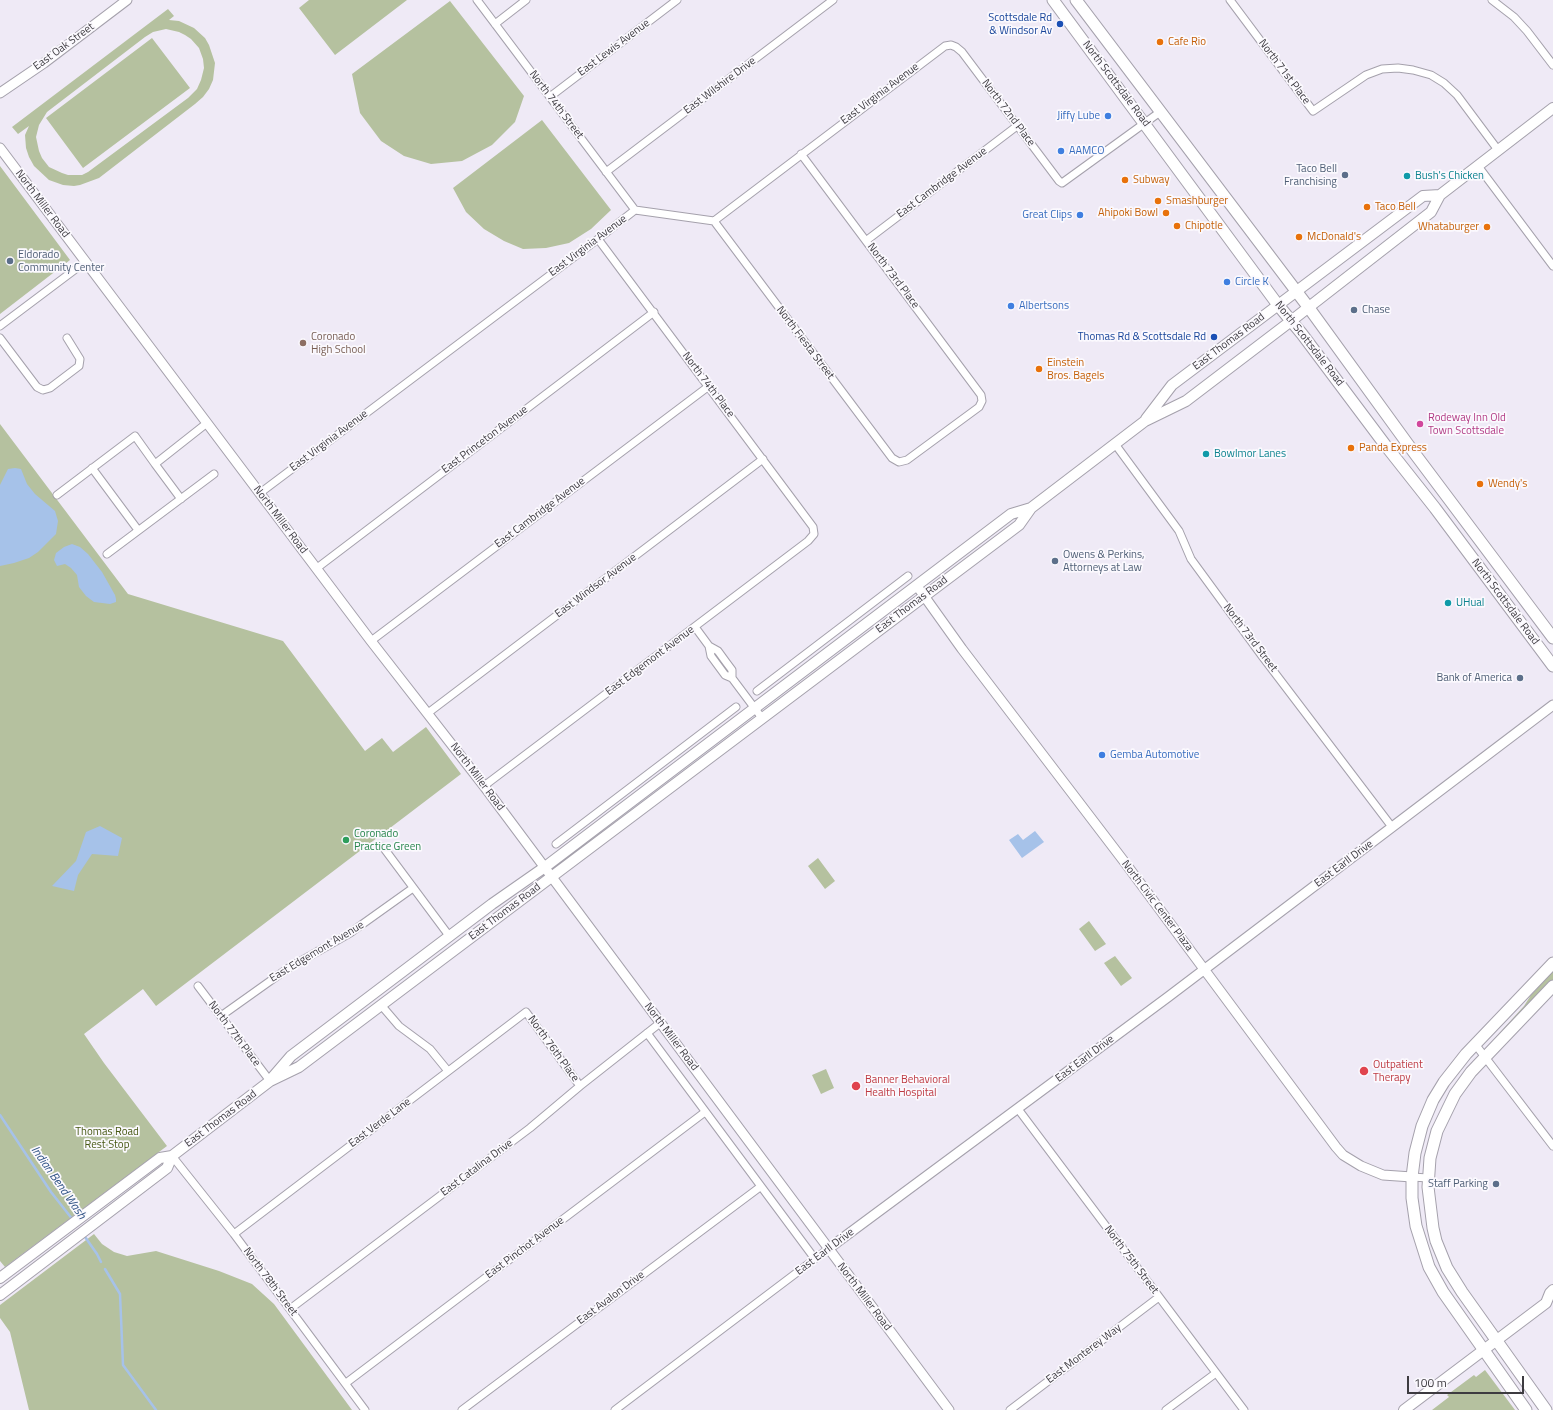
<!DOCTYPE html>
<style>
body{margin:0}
#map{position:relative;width:1553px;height:1410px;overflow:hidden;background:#efeaf6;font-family:"Titillium Web",sans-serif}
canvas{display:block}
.scale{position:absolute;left:1407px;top:1376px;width:117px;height:18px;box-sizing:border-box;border:2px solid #3d3b40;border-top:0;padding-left:5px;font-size:12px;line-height:14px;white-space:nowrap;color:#3d3b40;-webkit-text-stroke:3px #fbf9fe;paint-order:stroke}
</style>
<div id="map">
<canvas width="1553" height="1410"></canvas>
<div class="scale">100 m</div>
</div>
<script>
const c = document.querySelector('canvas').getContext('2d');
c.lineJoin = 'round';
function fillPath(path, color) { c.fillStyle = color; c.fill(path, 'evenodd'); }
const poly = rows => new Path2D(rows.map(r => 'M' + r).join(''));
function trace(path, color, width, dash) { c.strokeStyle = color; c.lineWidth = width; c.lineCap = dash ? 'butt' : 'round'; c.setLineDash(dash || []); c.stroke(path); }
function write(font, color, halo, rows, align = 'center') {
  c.font = font + ' "Titillium Web",sans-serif'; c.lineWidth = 3.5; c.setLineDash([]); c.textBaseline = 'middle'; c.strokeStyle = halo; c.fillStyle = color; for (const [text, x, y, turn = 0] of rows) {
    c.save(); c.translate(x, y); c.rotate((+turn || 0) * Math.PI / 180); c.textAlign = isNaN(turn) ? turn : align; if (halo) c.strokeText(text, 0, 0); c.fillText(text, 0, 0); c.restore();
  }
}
const green = poly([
 [309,0,407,0,335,55,299,8],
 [450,1,524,96,515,122,492,145,462,161,431,164,404,156,381,141,360,113,352,74],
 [168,9,174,16,169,20,179,21,194,28,205,38,209,45,215,63,213,80,209,89,203,97,195,104,99,178,80,185,74,186,63,185,49,180,34,166,29,157,26,148,25,135,29,126,18,134,12,127],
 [166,29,179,32,185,35,191,39,199,48,203,59,204,68,201,80,197,89,188,98,88,172,82,175,68,175,62,173,49,167,42,158,39,151,36,137,39,125,47,112,145,37,153,32],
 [152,38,190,88,83,168,46,118],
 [542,120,611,210,591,229,569,243,546,248,523,249,504,241,484,229,466,212,453,188],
 [0,166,70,260,0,314],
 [0,424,128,594,283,641,365,751,382,738,393,752,426,727,461,774,156,1006,143,989,84,1034,104,1063,167,1146,5,1267,0,1261],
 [818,858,835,881,825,889,808,866],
 [1089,921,1106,944,1095,951,1079,929],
 [1115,956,1132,978,1121,986,1104,963],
 [1553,971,1553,980,1498,1037,1494,1039,1524,1006,1531,995],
 [826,1069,834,1088,821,1094,812,1075],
 [94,1234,102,1244,114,1252,127,1256,156,1251,219,1271,252,1284,274,1304,352,1410,29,1410,10,1332,0,1318,0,1305],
 [1485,1370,1515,1410,1432,1410,1449,1397,1447,1395,1474,1375,1476,1377]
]);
const water = poly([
 [15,468,21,469,27,484,35,494,55,511,58,521,56,534,38,552,29,558,14,563,0,566,0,485,8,469],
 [72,544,80,547,88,554,102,572,115,595,116,599,116,602,110,604,94,602,86,596,79,587,77,575,71,568,65,564,57,566,54,560,56,553,64,547],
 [100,826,122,838,118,856,92,854,78,875,74,891,52,886,76,861,86,832],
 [1035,831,1044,842,1022,858,1009,840,1018,834,1023,840]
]);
const stream = poly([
 [0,1115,51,1192,73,1220],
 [83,1234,97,1254,101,1262],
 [105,1269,120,1294,123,1365,156,1410]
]);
const minor = poly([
 [477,0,635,210],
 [1230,0,1313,111,1366,75,1382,69,1398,68,1413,70,1431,75,1444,83,1457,95,1498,150],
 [1492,0,1514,17,1527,31,1553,65],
 [495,24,526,0],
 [551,96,677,0],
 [1478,166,1553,266],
 [606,172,833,0],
 [714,221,892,458,899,462,907,460,979,407,982,401,981,395,801,154],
 [867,240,1017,126],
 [0,326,85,262],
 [0,338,37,387,43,390,50,388,79,366,80,359,67,338],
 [1115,444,1179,531,1191,559,1262,656,1392,827],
 [155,464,181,499],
 [92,468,138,530],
 [260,493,598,239,635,210,714,221,945,46,951,45,956,47,962,52,1059,181,1062,183,1160,112],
 [57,495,135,436,155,464,207,423],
 [107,554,214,474],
 [317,568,654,312],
 [695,627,709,646,711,656,725,675,732,678,762,718],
 [371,641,709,386],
 [709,646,718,651,726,662,732,670,732,678],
 [757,691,908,576],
 [428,713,763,459],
 [484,786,808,541,814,534,813,527,598,239],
 [556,844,736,707],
 [383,847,450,937],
 [198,986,270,1081],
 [381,1005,399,1026,430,1049,448,1071],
 [221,1016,287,969,350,933,413,888],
 [647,1033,815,1259],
 [1475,1044,1553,1146],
 [1018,1109,1244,1410],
 [172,1156,234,1234,365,1410],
 [1412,1177,1428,1178],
 [234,1234,526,1012,580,1086],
 [290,1309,530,1128,580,1086,660,1023],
 [346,1383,705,1112],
 [462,1410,760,1187],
 [615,1410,828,1249],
 [1010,1410,1159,1297],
 [1166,1410,1216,1373]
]);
const tertiary = poly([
 [0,93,44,63,127,0],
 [0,148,371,641,484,786,949,1410],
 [917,586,962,649,1126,864,1336,1147,1343,1155,1361,1166,1383,1175,1412,1177],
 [828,1249,1168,997,1553,705]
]);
const secondary = poly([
 [1146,419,1172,385,1423,196,1440,195],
 [272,1078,291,1056,492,904,545,867,1011,514,1031,508],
 [0,1278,160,1158,172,1156,270,1081,299,1067,1019,525,1031,508,1145,421,1186,401,1291,321,1431,212,1440,195,1553,108],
 [0,1295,167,1168,172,1156],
 [1404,1410,1546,1303,1550,1293,1553,1290]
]);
const primary = poly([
 [1053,0,1278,305,1302,334,1386,446,1435,508,1553,666],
 [1076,0,1309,308,1415,454,1553,638],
 [1526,1410,1443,1292,1429,1267,1416,1226,1412,1198,1412,1177,1415,1153,1422,1126,1433,1100,1444,1082,1466,1054,1553,963],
 [1546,1410,1462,1292,1447,1268,1436,1241,1433,1228,1428,1187,1430,1158,1437,1131,1455,1094,1471,1072,1553,986]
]);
const markers = [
 [1060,24,4,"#1a4fb4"],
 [1160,42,4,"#e8710a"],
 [1108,116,4,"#3f7fe0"],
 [1061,151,4,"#3f7fe0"],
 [1345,175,4,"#5c6f8a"],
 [1407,176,4,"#0f9aa8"],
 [1125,180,4,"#e8710a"],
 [1158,201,4,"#e8710a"],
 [1367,207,4,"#e8710a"],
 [1166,213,4,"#e8710a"],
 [1080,215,4,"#3f7fe0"],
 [1177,226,4,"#e8710a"],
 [1487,227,4,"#e8710a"],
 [1299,237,4,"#e8710a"],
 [10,261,4,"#5c6f8a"],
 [1227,282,4,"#3f7fe0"],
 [1011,306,4,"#3f7fe0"],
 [1354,310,4,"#5c6f8a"],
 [1214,337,4,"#1a4fb4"],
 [303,343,4,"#8d6e63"],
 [1039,369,4,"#e8710a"],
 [1420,424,4,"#d1479c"],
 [1351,448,4,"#e8710a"],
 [1206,454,4,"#0f9aa8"],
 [1480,484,4,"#e8710a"],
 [1055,561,4,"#5c6f8a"],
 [1448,603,4,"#0f9aa8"],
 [1520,678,4,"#5c6f8a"],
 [1102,755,4,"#3f7fe0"],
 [346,840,4,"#2e9e5b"],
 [1364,1071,5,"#e0444e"],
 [856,1086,5,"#e0444e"],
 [1496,1184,4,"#5c6f8a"]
];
const transitNames = [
 ["Scottsdale Rd",1052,18],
 ["& Windsor Av",1052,31],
 ["Thomas Rd & Scottsdale Rd",1206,337]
];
const foodNames = [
 ["Cafe Rio",1168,42],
 ["Subway",1133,180],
 ["Smashburger",1166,201],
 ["Taco Bell",1375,207],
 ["Ahipoki Bowl",1158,213,"right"],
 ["Chipotle",1185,226],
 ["Whataburger",1479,227,"right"],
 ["McDonald's",1307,237],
 ["Einstein",1047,363],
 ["Bros. Bagels",1047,376],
 ["Panda Express",1359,448],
 ["Wendy's",1488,484]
];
const streetNames = [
 ["East Oak Street",64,47,-36],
 ["East Lewis Avenue",614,48,-37],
 ["North 71st Place",1284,72,53],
 ["North Scottsdale Road",1116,84,53],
 ["East Wilshire Drive",720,86,-37],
 ["East Virginia Avenue",880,94,-37],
 ["North 74th Street",556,105,53],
 ["North 72nd Place",1008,113,53],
 ["East Cambridge Avenue",942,183,-37],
 ["North Miller Road",42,204,53],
 ["East Virginia Avenue",588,246,-37],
 ["North 73rd Place",893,276,53],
 ["East Thomas Road",1229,342,-37],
 ["North Fiesta Street",805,343,53],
 ["North Scottsdale Road",1309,344,52],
 ["North 74th Place",708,385,53],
 ["East Princeton Avenue",485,440,-37],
 ["East Virginia Avenue",329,441,-37],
 ["East Cambridge Avenue",540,513,-37],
 ["North Miller Road",280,520,53],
 ["East Windsor Avenue",596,586,-37],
 ["North Scottsdale Road",1505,602,53],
 ["East Thomas Road",912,605,-37],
 ["North 73rd Street",1250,638,53],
 ["East Edgemont Avenue",650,661,-37],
 ["North Miller Road",477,777,53],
 ["East Earll Drive",1344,864,-37],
 ["North Civic Center Plaza",1157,906,53],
 ["East Thomas Road",505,912,-37],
 ["East Edgemont Avenue",317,952,-31],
 ["North 77th Place",234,1034,53],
 ["North Miller Road",671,1037,53],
 ["North 76th Place",553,1049,54],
 ["East Earll Drive",1085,1059,-37],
 ["East Thomas Road",221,1119,-37],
 ["East Verde Lane",380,1123,-37],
 ["East Catalina Drive",477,1168,-37],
 ["East Pinchot Avenue",525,1248,-37],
 ["East Earll Drive",825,1252,-37],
 ["North 75th Street",1131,1260,53],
 ["North 78th Street",270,1282,53],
 ["North Miller Road",864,1297,53],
 ["East Avalon Drive",611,1298,-37],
 ["East Monterey Way",1084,1354,-37]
];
const shopNames = [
 ["Jiffy Lube",1100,116,"right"],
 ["AAMCO",1069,151],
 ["Great Clips",1072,215,"right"],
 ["Circle K",1235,282],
 ["Albertsons",1019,306],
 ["Gemba Automotive",1110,755]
];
const serviceNames = [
 ["Taco Bell",1337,169],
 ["Franchising",1337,182],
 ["Eldorado",18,255,"left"],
 ["Community Center",18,268,"left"],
 ["Chase",1362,310,"left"],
 ["Owens & Perkins,",1063,555,"left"],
 ["Attorneys at Law",1063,568,"left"],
 ["Bank of America",1512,678],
 ["Staff Parking",1488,1184]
];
const cultureNames = [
 ["Bush's Chicken",1415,176],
 ["Bowlmor Lanes",1214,454],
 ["UHual",1456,603]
];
const educationNames = [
 ["Coronado",311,337],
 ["High School",311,350]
];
const hotelNames = [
 ["Rodeway Inn Old",1428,418],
 ["Town Scottsdale",1428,431]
];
const leisureNames = [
 ["Coronado",354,834],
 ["Practice Green",354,847]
];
const healthNames = [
 ["Outpatient",1373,1065],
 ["Therapy",1373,1078],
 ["Banner Behavioral",865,1080],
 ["Health Hospital",865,1093]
];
const parkNames = [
 ["Thomas Road",107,1132],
 ["Rest Stop",107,1145]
];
const waterNames = [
 ["Indian Bend Wash",58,1183,55]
];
fillPath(green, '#b5c19f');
fillPath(water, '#a6c2e9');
trace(stream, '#a6c2e9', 2.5);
trace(minor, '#a5a1ac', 9);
trace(tertiary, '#a5a1ac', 11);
trace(secondary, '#a5a1ac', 12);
trace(primary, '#a5a1ac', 13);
trace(minor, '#fff', 7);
trace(tertiary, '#fff', 9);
trace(secondary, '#fff', 10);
trace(primary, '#fff', 11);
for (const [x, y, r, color] of markers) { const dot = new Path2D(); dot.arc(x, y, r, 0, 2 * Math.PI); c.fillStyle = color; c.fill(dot); trace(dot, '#fbf9fe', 1.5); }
write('11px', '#164399', '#fbf9fe', transitNames, 'right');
write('11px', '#c56008', '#fbf9fe', foodNames, 'left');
write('11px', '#3d3b40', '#fbf9fe', streetNames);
write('11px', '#366cbe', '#fbf9fe', shopNames, 'left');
write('11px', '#4e5e75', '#fbf9fe', serviceNames, 'right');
write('11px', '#0d838f', '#fbf9fe', cultureNames, 'left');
write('11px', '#785e54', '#fbf9fe', educationNames, 'left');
write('11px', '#b23c85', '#fbf9fe', hotelNames, 'left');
write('11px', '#27864d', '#fbf9fe', leisureNames, 'left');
write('11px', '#be3a42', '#fbf9fe', healthNames, 'left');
write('11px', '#475813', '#fbf9fe', parkNames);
write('italic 12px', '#2c5083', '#fbf9fe', waterNames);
</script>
